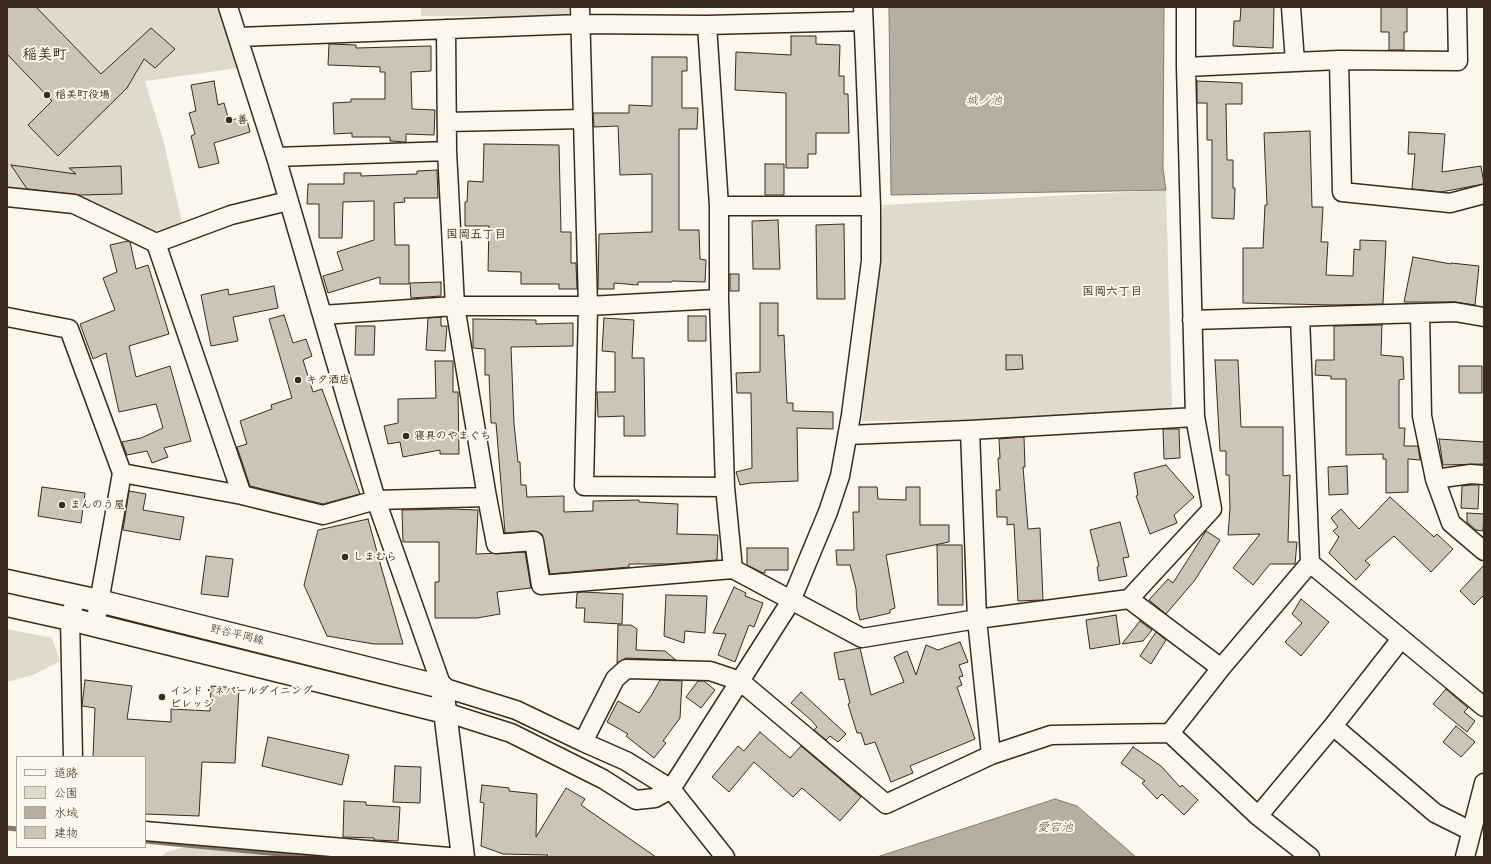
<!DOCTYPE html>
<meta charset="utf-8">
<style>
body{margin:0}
#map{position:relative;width:1491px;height:864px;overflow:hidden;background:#fbf7ec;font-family:"Shantell Sans","Klee One",sans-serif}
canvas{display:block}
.frame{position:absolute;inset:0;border:8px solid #3b2a1e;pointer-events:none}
.legend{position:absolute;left:16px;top:756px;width:130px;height:92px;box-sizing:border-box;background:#fbf7ec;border:1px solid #aea59a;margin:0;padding:5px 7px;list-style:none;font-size:12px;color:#3b2a1e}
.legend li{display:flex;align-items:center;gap:8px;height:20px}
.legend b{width:20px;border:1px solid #aea59a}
</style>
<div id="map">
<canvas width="1491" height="864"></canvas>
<div class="frame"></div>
<ul class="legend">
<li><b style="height:5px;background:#fbf7ec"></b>道路</li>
<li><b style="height:11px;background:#dfd9ce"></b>公園</li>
<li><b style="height:11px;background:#b6aea2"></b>水域</li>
<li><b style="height:11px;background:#ccc4b9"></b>建物</li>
</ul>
</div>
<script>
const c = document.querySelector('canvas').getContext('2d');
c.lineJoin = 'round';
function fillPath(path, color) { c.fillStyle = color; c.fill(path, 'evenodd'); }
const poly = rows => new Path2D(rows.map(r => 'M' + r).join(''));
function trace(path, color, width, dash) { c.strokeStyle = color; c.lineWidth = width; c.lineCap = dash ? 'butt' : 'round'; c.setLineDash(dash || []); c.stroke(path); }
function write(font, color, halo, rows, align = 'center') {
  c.font = font + ' "Shantell Sans","Klee One",sans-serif'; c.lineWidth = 4; c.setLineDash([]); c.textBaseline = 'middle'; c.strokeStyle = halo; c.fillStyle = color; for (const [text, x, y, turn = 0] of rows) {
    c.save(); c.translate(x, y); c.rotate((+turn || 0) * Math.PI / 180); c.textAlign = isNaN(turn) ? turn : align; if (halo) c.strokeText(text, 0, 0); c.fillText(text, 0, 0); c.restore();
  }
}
const green = poly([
 [7,7,217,7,238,68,145,81,164,143,183,227,150,231,7,190],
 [421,7,569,7,569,17,421,16],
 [1166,190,1172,406,1156,419,862,421,883,205],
 [7,629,52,638,60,661,33,675,7,682],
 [200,843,271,850,288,857,161,857,167,852]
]);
const water = poly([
 [889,7,1164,7,1163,168,1166,190,891,195,889,7],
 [1055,799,1077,806,1136,857,877,857,1055,799]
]);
const stream = poly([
 [7,828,17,829],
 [145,841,280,854,339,856]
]);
const building = poly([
 [7,7,36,7,101,74,151,28,175,49,155,68,144,59,127,88,58,156,28,125,52,101,7,54,7,7],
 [1241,7,1274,7,1273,48,1233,46,1234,21,1240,21,1241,7],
 [1381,7,1407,7,1407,32,1404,32,1404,50,1389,50,1389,32,1381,32,1381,7],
 [791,36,816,36,816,44,840,45,839,76,844,76,844,94,848,94,849,133,816,133,816,154,808,154,808,168,786,168,786,93,735,90,736,52,791,55,791,36],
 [329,44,356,45,356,48,431,46,431,71,411,72,412,109,435,110,434,135,406,134,406,142,390,141,390,137,352,137,352,133,334,134,333,103,351,102,351,99,385,99,385,72,380,72,380,67,328,65,329,44],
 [652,57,687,57,687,71,682,71,682,108,698,108,697,129,679,129,679,230,699,230,700,259,706,260,705,282,672,281,672,282,638,282,638,285,614,283,614,289,598,289,599,234,652,232,652,174,620,175,618,126,594,127,593,113,629,113,629,105,652,106,652,57],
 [214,81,218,105,224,103,229,121,246,116,250,132,214,143,219,163,199,168,191,136,195,134,189,113,196,111,191,85,214,81],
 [1197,81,1242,83,1242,104,1226,104,1227,160,1233,160,1233,188,1235,188,1234,219,1212,218,1212,140,1207,140,1207,103,1197,103,1197,81],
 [1310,131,1312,207,1323,207,1321,242,1328,242,1326,275,1353,276,1354,249,1360,250,1360,240,1386,241,1383,304,1334,305,1243,303,1243,248,1263,248,1265,205,1267,205,1264,133,1310,131],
 [1409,132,1445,134,1442,172,1481,166,1484,184,1441,192,1412,189,1415,154,1408,154,1409,132],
 [484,144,559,145,561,232,571,232,571,263,576,263,577,289,559,289,559,284,521,284,521,272,488,271,489,226,465,226,465,202,467,202,468,181,483,182,484,144],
 [765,164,784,164,784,195,765,195,765,164],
 [11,165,76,174,69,168,121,166,122,194,80,195,27,189,11,165],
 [437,170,438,198,404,198,405,202,394,203,395,245,409,245,409,284,380,284,380,277,328,293,323,276,343,270,337,252,374,240,374,201,343,202,342,238,319,238,319,204,307,204,308,184,344,184,344,173,361,173,361,176,417,174,417,171,437,170],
 [778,220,780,269,753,269,752,221,778,220],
 [844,224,845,299,817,299,816,225,844,224],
 [128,241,130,242,136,269,148,265,169,334,129,346,136,377,170,366,191,441,164,448,168,457,152,463,147,451,127,455,122,442,141,438,163,428,156,404,119,412,106,353,93,359,80,324,115,310,103,278,117,272,110,245,128,241],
 [1413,257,1451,264,1451,263,1479,266,1475,305,1455,302,1404,302,1413,257],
 [730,274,739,274,739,291,730,291,730,274],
 [441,282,441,296,411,298,410,283,441,282],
 [274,286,278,308,233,317,238,341,211,346,201,295,228,289,229,295,274,286],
 [760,303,778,303,778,336,784,335,787,403,793,403,793,411,833,412,833,429,797,428,798,481,751,483,740,485,736,472,752,468,751,393,737,393,736,373,760,372,760,303],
 [284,315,293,343,306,339,312,356,303,360,313,392,322,389,360,494,323,504,250,486,237,447,247,444,240,421,272,409,271,405,292,398,269,319,284,315],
 [688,316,706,316,706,341,688,341,688,316],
 [441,317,441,326,447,326,445,351,426,350,428,318,441,317],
 [604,318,634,320,632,358,644,358,645,436,624,436,624,416,598,417,597,392,615,392,615,352,602,351,604,318],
 [473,319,536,320,536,324,573,323,573,346,511,347,514,424,518,462,520,462,521,485,526,485,527,497,564,496,564,512,593,511,593,501,639,500,639,502,678,504,677,534,718,535,717,560,669,564,629,564,629,567,550,574,542,534,533,531,505,533,496,423,491,423,489,375,485,375,485,349,473,348,473,319],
 [1382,325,1381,355,1403,357,1404,379,1399,380,1399,428,1405,428,1404,446,1418,446,1420,460,1408,459,1408,492,1386,493,1386,459,1383,459,1383,454,1346,455,1346,379,1331,379,1331,376,1315,375,1316,360,1334,360,1334,326,1382,325],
 [356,326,375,326,374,355,355,355,356,326],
 [1006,355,1022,355,1023,369,1006,370,1006,355],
 [1215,360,1238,360,1241,427,1283,427,1283,476,1290,475,1288,542,1297,542,1295,564,1270,564,1253,585,1233,568,1260,534,1228,535,1230,508,1229,475,1226,475,1226,451,1220,451,1215,360],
 [435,361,453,361,453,392,458,392,459,454,440,454,440,450,403,457,400,442,388,444,384,426,398,423,398,399,436,398,435,361],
 [1459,366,1482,366,1482,393,1459,393,1459,366],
 [1163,429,1179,429,1180,458,1164,459,1163,429],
 [1024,437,1025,467,1023,467,1028,529,1040,528,1043,600,1018,601,1014,524,1007,525,1007,517,997,517,996,490,1000,490,998,458,1000,458,999,439,1024,437],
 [1439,439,1484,442,1484,464,1443,465,1439,439],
 [1166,465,1194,497,1174,515,1177,523,1150,534,1136,496,1138,495,1134,473,1166,465],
 [1347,466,1348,494,1329,495,1328,467,1347,466],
 [1471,485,1479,485,1478,509,1461,508,1462,486,1471,485],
 [42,487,85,493,81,523,38,516,42,487],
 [859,487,877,487,878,499,906,500,906,487,920,487,920,525,949,525,949,542,886,555,895,608,890,610,890,613,860,620,857,609,856,589,850,565,837,565,836,550,854,550,853,512,859,512,859,487],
 [129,491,146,494,143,510,184,517,180,540,123,530,129,491],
 [1390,497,1434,537,1437,534,1453,549,1431,572,1394,536,1365,561,1370,565,1356,580,1329,553,1339,537,1333,531,1338,527,1331,518,1341,509,1359,529,1390,497],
 [450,509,478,510,476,554,525,552,531,588,497,592,500,614,477,618,435,618,435,582,439,582,439,542,403,542,402,510,450,509],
 [1467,513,1484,514,1483,531,1476,530,1467,522,1467,513],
 [368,519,382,570,403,644,374,644,327,636,304,585,318,530,368,519],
 [1120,522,1129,557,1123,558,1127,576,1099,581,1097,567,1099,566,1090,530,1120,522],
 [1206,531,1220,540,1195,580,1166,614,1149,600,1168,579,1173,583,1206,531],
 [937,545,962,545,963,605,938,605,937,545],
 [747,548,788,548,788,570,765,570,765,573,763,573,747,565,747,548],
 [206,556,233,559,228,597,201,594,206,556],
 [1484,565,1484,595,1474,605,1460,591,1484,565],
 [734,587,746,593,745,596,763,603,754,627,749,625,735,662,718,655,726,634,713,633,734,587],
 [582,592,623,594,622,624,584,622,585,608,576,608,577,593,582,592],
 [666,595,707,596,705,633,685,631,684,643,664,636,666,595],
 [1301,599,1329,622,1301,656,1285,642,1302,623,1292,614,1301,599],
 [1116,615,1120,644,1090,649,1086,620,1116,615],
 [1140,621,1152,630,1143,641,1122,644,1140,621],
 [618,625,631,625,637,629,636,650,665,651,676,660,626,658,617,663,618,625],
 [1156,632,1166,640,1151,664,1140,656,1156,632],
 [960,642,968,662,959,665,963,676,959,677,962,685,957,687,975,739,910,766,913,773,891,782,875,742,865,745,861,733,857,733,848,704,850,703,844,679,839,680,834,653,860,648,871,695,904,682,894,657,907,651,916,675,926,645,938,650,960,642],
 [85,680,132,686,127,719,171,722,171,709,210,711,211,686,239,688,235,763,202,762,199,816,145,814,145,757,93,757,95,708,82,706,85,680],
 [660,680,682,681,680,718,663,741,666,743,654,758,626,736,628,734,607,722,618,701,639,713,651,696,660,680],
 [698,681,704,681,715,690,701,708,686,697,698,681],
 [1446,689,1468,708,1464,712,1475,721,1467,732,1433,704,1446,689],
 [801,692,846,734,838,742,830,736,826,740,814,730,817,727,811,720,791,703,801,692],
 [1456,726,1475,742,1461,757,1443,742,1456,726],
 [760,732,790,758,801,746,861,797,840,821,802,788,793,797,754,762,729,792,712,777,738,746,744,751,760,732],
 [268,737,349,755,342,785,262,766,268,737],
 [1133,747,1161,766,1180,787,1182,785,1198,800,1184,815,1162,794,1157,799,1142,783,1145,781,1121,763,1133,747],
 [395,766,421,767,420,803,393,802,395,766],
 [482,785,509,788,509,791,537,794,536,837,566,788,585,799,581,805,656,857,546,857,548,855,503,854,481,846,484,803,480,802,482,785],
 [344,801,366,802,366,805,400,807,398,841,374,840,374,838,343,837,344,801]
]);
const minor = poly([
 [228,7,276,157,376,500,442,687,516,710,583,742,626,761,671,789,725,857],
 [580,7,588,306,584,486,725,487],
 [1291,7,1295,62],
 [707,25,719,206,719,299,725,487,733,569],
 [446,29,447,151,455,306,487,497,496,544,534,541,541,585,733,569,862,638,977,619,1129,599,1212,509,1195,417],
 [238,37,580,24,707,25,863,21],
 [1339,60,1342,192,1450,203,1484,194],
 [1186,67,1339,60,1458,61,1457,7],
 [447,122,583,119],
 [276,157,447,151],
 [7,197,74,204,156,243,231,215,288,201],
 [719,206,871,206],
 [156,243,242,495],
 [1420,314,1422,416,1435,479,1451,523,1484,551],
 [322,315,455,306,588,306,719,299],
 [7,317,69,329,122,473,95,625],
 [1192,320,1455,312,1484,317],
 [970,430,977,619,991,755],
 [848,435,970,430,1195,417,1186,67,1186,7],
 [122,473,242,495,323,515,376,500,487,497],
 [1435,479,1471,474,1484,475],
 [1310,563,1484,707],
 [1129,599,1221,668],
 [445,712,511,733,603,779,636,800,655,798,671,789,791,601,828,512,840,476,851,415,871,261,871,206,863,7],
 [1333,726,1435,813,1471,831],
 [1170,733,1221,668,1310,563,1300,317],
 [583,742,615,679,626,669,710,671,740,681,886,804,991,755,1051,735,1170,733,1258,816,1310,857],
 [73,757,70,619,76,596],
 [1258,816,1333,726,1401,639],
 [145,831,449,857],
 [1465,857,1484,783]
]);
const major = poly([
 [7,581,99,601,442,687,463,857],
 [7,605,70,619,445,712]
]);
const markers = [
 [47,95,4,"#3b2a1e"],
 [229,120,4,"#3b2a1e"],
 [298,380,4,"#3b2a1e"],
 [406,436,4,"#3b2a1e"],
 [62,505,4,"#3b2a1e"],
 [345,557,4,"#3b2a1e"],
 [162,697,4,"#3b2a1e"]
];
const poiNames = [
 ["稲美町役場",55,95],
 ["善",237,120],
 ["キタ酒店",306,380],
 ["寝具のやまぐち",414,436],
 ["まんのう屋",70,505],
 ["しまむら",353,557],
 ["インド・ネパールダイニング",170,691],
 ["ビレッジ",170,704]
];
const streetNames = [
 ["野谷平岡線",237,635,14]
];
const waterNames = [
 ["城ノ池",984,101],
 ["愛宕池",1055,828]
];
const neighbourhoodNames = [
 ["国岡五丁目",476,235],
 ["国岡六丁目",1112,292]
];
const districtNames = [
 ["稲美町",45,55]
];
fillPath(green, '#dfd9ce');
fillPath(water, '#b6aea2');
trace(water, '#85796d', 1);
trace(stream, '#85796d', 5);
fillPath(building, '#ccc4b9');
trace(building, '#3b2a1e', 1);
trace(minor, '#3b2a1e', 21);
trace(major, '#3b2a1e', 25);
trace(minor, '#fbf7ec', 18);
trace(major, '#fbf7ec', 22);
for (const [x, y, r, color] of markers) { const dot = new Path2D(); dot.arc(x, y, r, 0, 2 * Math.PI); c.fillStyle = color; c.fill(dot); trace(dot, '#fbf7ec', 1.5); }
write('bold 11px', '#3b2a1e', '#fbf7ec', poiNames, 'left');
write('11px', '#3b2a1e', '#fbf7ec', streetNames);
write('italic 12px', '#605246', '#fbf7ec', waterNames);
write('bold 12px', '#3b2a1e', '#fbf7ec', neighbourhoodNames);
write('bold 15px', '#3b2a1e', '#fbf7ec', districtNames);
</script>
